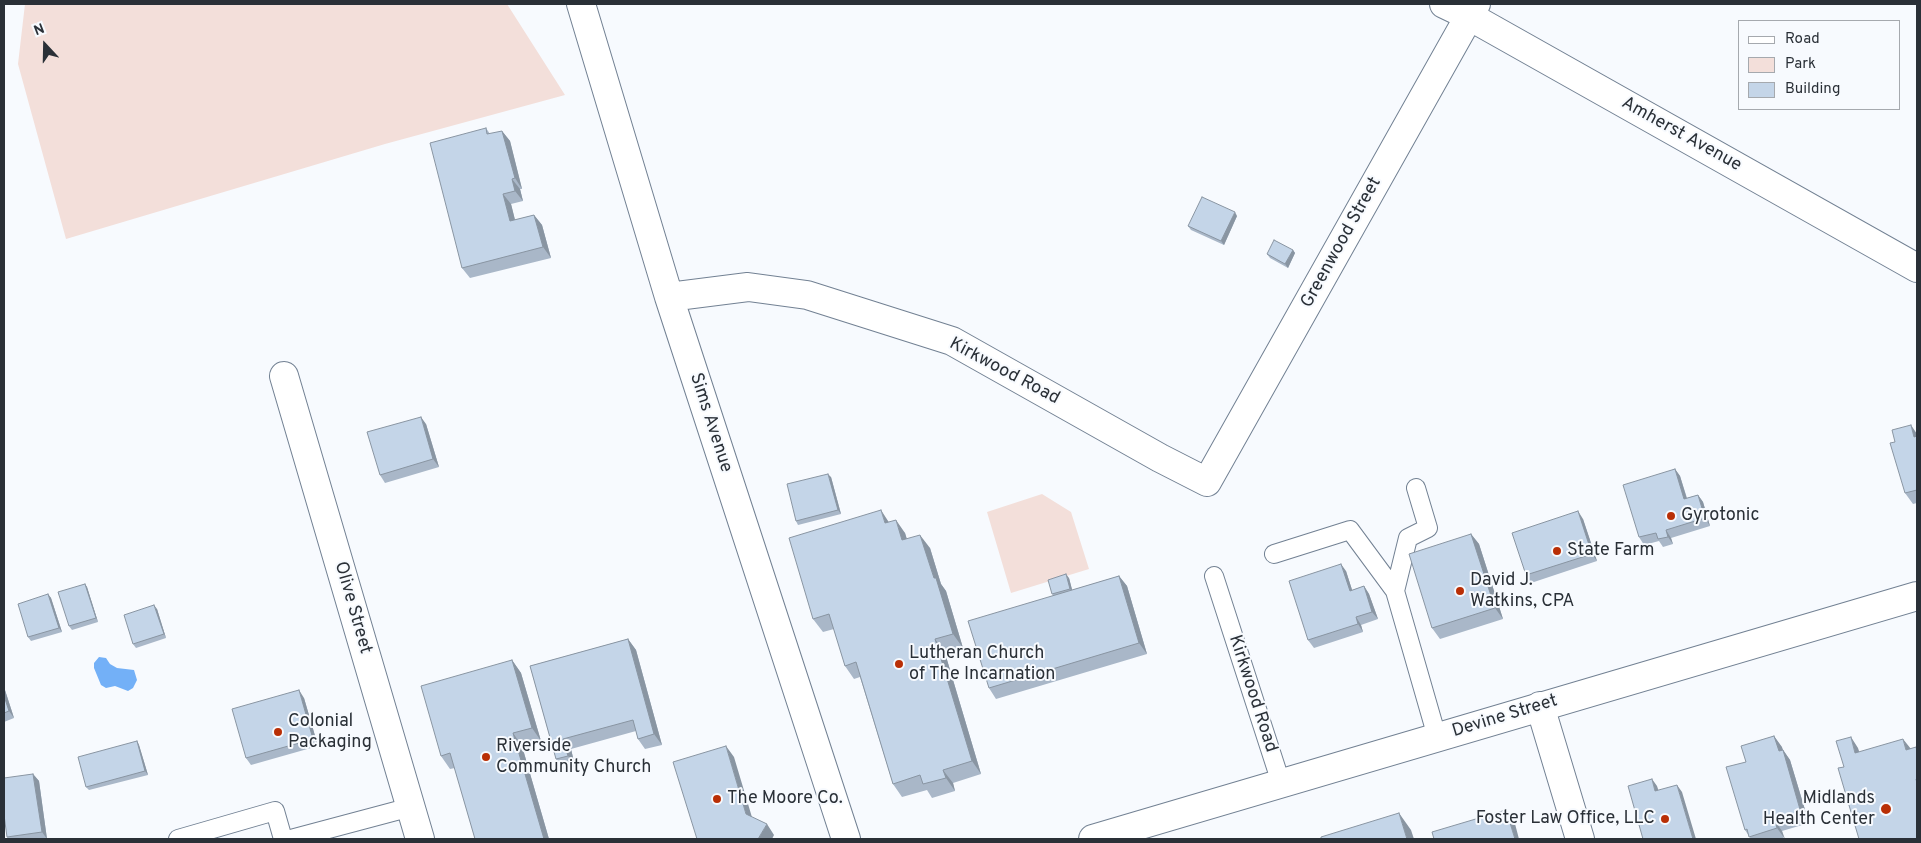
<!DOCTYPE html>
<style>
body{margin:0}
#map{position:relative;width:1921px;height:843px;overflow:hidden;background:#f7fafe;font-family:Overpass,sans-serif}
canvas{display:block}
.frame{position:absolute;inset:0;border:5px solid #2a3037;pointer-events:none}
.legend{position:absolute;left:1738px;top:20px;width:162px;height:90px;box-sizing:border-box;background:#f7fafe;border:1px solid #a5a9ae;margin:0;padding:6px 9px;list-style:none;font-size:15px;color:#2a3037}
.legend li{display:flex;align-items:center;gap:10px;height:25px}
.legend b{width:25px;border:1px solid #a5a9ae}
.north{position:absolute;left:20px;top:20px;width:50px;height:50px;-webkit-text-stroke:4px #f7fafe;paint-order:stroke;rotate:339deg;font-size:14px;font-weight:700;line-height:20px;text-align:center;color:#2a3037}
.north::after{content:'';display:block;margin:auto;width:18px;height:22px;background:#2a3037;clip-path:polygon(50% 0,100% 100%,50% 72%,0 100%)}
</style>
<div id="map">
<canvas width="1921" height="843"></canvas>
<div class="frame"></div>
<ul class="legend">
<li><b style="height:6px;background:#fff"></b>Road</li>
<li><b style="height:14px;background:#f3dfda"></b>Park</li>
<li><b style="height:14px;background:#c4d5e8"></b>Building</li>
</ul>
<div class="north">N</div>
</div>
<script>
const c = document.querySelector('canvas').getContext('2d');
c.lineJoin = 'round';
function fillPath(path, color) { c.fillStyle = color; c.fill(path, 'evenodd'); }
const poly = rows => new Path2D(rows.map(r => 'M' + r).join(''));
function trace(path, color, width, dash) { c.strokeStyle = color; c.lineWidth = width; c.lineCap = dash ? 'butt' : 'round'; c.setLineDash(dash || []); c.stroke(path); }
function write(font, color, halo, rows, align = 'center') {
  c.font = font + ' Overpass,sans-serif'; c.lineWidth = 4; c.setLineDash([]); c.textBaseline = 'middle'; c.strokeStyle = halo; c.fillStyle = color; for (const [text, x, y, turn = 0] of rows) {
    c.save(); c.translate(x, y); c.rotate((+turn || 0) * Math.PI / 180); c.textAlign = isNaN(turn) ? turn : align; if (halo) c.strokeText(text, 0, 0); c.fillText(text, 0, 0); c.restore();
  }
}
const green = poly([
 [25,4,507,4,565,95,385,144,66,239,18,64],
 [1042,494,1071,512,1089,569,1011,593,987,512]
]);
const water = poly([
 [99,657,106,658,110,664,117,668,134,670,137,680,133,688,128,691,115,686,106,688,101,685,94,668,94,663]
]);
const lane = poly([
 [1274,554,1350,530,1395,591,1437,737],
 [1214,576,1281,783],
 [1395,591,1408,538,1428,528,1416,488],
 [178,839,275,811,283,839],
 [291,839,411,807]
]);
const street = poly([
 [581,4,669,297,846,839],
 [1444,4,1469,16,1917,268],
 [669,297,748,287,807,295,952,341,1160,458,1207,482,1476,4],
 [284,376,420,839],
 [1540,706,1580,839]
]);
const secondary = poly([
 [1093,839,1917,596]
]);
const wall = poly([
 [486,128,490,134,502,131,510,141,522,189,520,189,523,201,511,204,515,220,534,215,542,225,551,258,470,278,462,268],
 [1237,216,1224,245,1191,230,1188,226],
 [1293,250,1295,253,1288,268,1270,258,1267,254],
 [426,424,439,467,385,483,380,475],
 [1917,434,1917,503,1913,504,1905,493],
 [1675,469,1680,476,1687,498,1698,495,1703,502,1710,526,1671,538,1673,544,1663,547,1659,541,1644,545,1639,537],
 [831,477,841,514,798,525,796,521],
 [1583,519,1597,561,1531,583,1526,575],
 [889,522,905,533,907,539,930,548,941,584,946,591,963,648,945,653,981,774,953,783,955,791,932,798,927,790,902,797,893,784,860,677,854,679,845,666,834,629,823,632,813,619],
 [1471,534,1479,544,1503,619,1440,639,1432,628],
 [1346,571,1352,590,1364,586,1369,594,1378,619,1361,625,1363,632,1314,648,1308,640],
 [1119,576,1127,586,1147,654,996,699,989,688,1053,595,1052,594,1069,578,1072,590],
 [85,584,87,587,98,622,72,630,69,626],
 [48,594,51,598,62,632,31,641,28,637],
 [157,609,166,638,136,648,133,644],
 [628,639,636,650,662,745,645,749,638,739,636,731,571,749,575,766,563,770,556,759,530,666],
 [512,660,521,673,541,741,522,746,549,839,475,839,455,768,450,769,441,756],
 [4,687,14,718,4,722],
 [304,698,318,746,251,765,246,758],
 [1774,736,1790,760,1809,823,1782,831,1784,839,1751,839,1745,830,1746,762],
 [137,741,139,745,148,775,89,790,86,787],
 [33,774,39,781,47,839,8,839,7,837]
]);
const shadedWall = poly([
 [502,131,510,141,522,189,515,178],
 [512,179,520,189,523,201,515,191],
 [503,194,511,204,518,232,510,221],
 [1235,212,1237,216,1224,245,1221,241],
 [534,215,542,225,551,258,543,247],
 [1293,250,1295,253,1288,268,1285,264],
 [421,417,426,424,439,467,433,459],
 [1911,425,1917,434,1917,441,1914,437],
 [1675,469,1680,476,1689,506,1684,499],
 [828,474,831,477,841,514,838,510],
 [1698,495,1703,502,1710,526,1705,518],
 [881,510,890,524,885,523],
 [1578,511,1583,519,1597,561,1592,554],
 [896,520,905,533,911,554,902,540],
 [1666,530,1671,538,1673,544,1668,537],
 [1471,534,1479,544,1503,619,1495,608],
 [920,535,930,548,941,584,946,591,963,648,953,634,934,578],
 [1341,564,1346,571,1355,599,1350,591],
 [1066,574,1069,578,1073,593,1070,589],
 [1119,576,1127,586,1147,654,1139,643],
 [85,584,87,587,98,622,96,618],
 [1364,586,1369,594,1378,619,1372,612],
 [48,594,51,598,62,632,59,628],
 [154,605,157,609,166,638,164,634],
 [1356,617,1361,625,1363,632,1358,624],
 [628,639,636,650,662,745,654,734],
 [935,639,945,653,981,774,972,761],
 [512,660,521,673,541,741,532,728],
 [4,687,14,718,9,711,4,696],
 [299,690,304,698,318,746,313,739],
 [513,733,522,746,549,839,544,839],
 [1774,736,1782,747,1786,762,1779,751],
 [1851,737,1858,748,1863,763,1855,753],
 [563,739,571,749,575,766,568,756],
 [1903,739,1911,749,1906,750],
 [137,741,139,745,148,775,145,771],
 [726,746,734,757,754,824,746,814],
 [1783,750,1790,760,1809,823,1801,813],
 [943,770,953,783,955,791,946,778],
 [33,774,39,781,47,839,42,832],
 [1652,779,1657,786,1661,798,1655,791],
 [1677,785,1682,792,1696,839,1693,839],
 [1506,810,1514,820,1519,839,1515,839],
 [1399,813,1411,830,1414,839,1407,839],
 [1775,821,1782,831,1785,839,1777,828],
 [767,824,774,835,772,839,758,839]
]);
const building = poly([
 [486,128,487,134,502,131,515,178,512,179,515,191,503,194,510,221,534,215,543,247,462,268,430,143,486,128],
 [1202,197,1235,212,1221,241,1188,226,1202,197],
 [1274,240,1293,250,1285,264,1267,254,1274,240],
 [421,417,433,459,380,475,367,432,421,417],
 [1911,425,1914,437,1917,436,1917,490,1905,493,1890,443,1895,442,1892,430,1911,425],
 [1675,469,1684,499,1698,495,1705,518,1666,530,1668,537,1658,539,1656,533,1639,537,1623,485,1675,469],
 [828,474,838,510,796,521,787,484,828,474],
 [881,510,885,523,896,520,902,540,920,535,934,578,936,578,953,634,935,639,972,761,943,770,946,778,923,784,920,775,893,784,856,662,845,666,829,614,813,619,789,538,881,510],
 [1578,511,1592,554,1526,575,1512,533,1578,511],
 [1471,534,1495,608,1432,628,1409,554,1471,534],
 [1341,564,1350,591,1364,586,1372,612,1356,617,1358,624,1308,640,1289,581,1341,564],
 [1066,574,1070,589,1052,594,1048,580,1066,574],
 [1119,576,1139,643,989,688,968,621,1119,576],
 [85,584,96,618,69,626,58,592,85,584],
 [48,594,59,628,28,637,18,604,48,594],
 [154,605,164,634,133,644,124,615,154,605],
 [628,639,654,734,638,739,633,720,563,739,568,756,556,759,530,666,628,639],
 [512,660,532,728,513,733,544,839,475,839,450,753,441,756,421,686,512,660],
 [299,690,313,739,246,758,232,709,299,690],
 [4,696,9,711,4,713,4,696],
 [1774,736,1779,751,1783,750,1801,813,1775,821,1777,828,1749,837,1747,829,1745,830,1726,767,1746,762,1741,746,1774,736],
 [1851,737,1855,753,1903,739,1906,750,1916,747,1917,751,1917,778,1916,779,1917,783,1917,839,1859,839,1838,768,1844,767,1836,741,1851,737],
 [137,741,145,771,86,787,78,757,137,741],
 [726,746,746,814,767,824,758,839,697,839,673,762,726,746],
 [33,774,42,832,7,837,4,815,4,778,33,774],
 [1652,779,1655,791,1677,785,1693,839,1643,839,1628,786,1652,779],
 [1506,810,1515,839,1434,839,1432,832,1506,810],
 [1399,813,1407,839,1321,839,1321,837,1399,813]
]);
const markers = [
 [1671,516,5,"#b92f06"],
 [1557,551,5,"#b92f06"],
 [1460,591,5,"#b92f06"],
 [899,664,5,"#b92f06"],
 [278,732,5,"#b92f06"],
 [486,757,5,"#b92f06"],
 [717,799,5,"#b92f06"],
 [1886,809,6,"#b92f06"],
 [1665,819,5,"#b92f06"]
];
const streetNames = [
 ["Amherst Avenue",1681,135,29],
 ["Greenwood Street",1342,243,-61],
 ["Kirkwood Road",1004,372,28],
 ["Sims Avenue",710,423,72],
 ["Olive Street",352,608,74],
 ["Kirkwood Road",1252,694,72],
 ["Devine Street",1505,717,-17]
];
const poiNames = [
 ["Gyrotonic",1681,516],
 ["State Farm",1567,551],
 ["David J.",1470,581],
 ["Watkins, CPA",1470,602],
 ["Lutheran Church",909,654],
 ["of The Incarnation",909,675],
 ["Colonial",288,722],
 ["Packaging",288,743],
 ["Riverside",496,747],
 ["Community Church",496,768],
 ["The Moore Co.",727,799],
 ["Midlands",1875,799,"right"],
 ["Health Center",1875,820,"right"],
 ["Foster Law Office, LLC",1655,819,"right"]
];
fillPath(green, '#f3dfda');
fillPath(water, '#73b0f7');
trace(lane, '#728193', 20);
trace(street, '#728193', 30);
trace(secondary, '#728193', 30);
trace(lane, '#fff', 18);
trace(street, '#fff', 28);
trace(secondary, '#fff', 28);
fillPath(wall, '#a9b7c8');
fillPath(shadedWall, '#8995a2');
fillPath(building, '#c4d5e8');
trace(building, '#8995a2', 1);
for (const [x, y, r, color] of markers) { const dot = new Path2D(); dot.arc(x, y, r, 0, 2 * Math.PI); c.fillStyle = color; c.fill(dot); trace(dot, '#f7fafe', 2); }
write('18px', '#2a3037', '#f7fafe', streetNames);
write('18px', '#2a3037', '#f7fafe', poiNames, 'left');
</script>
